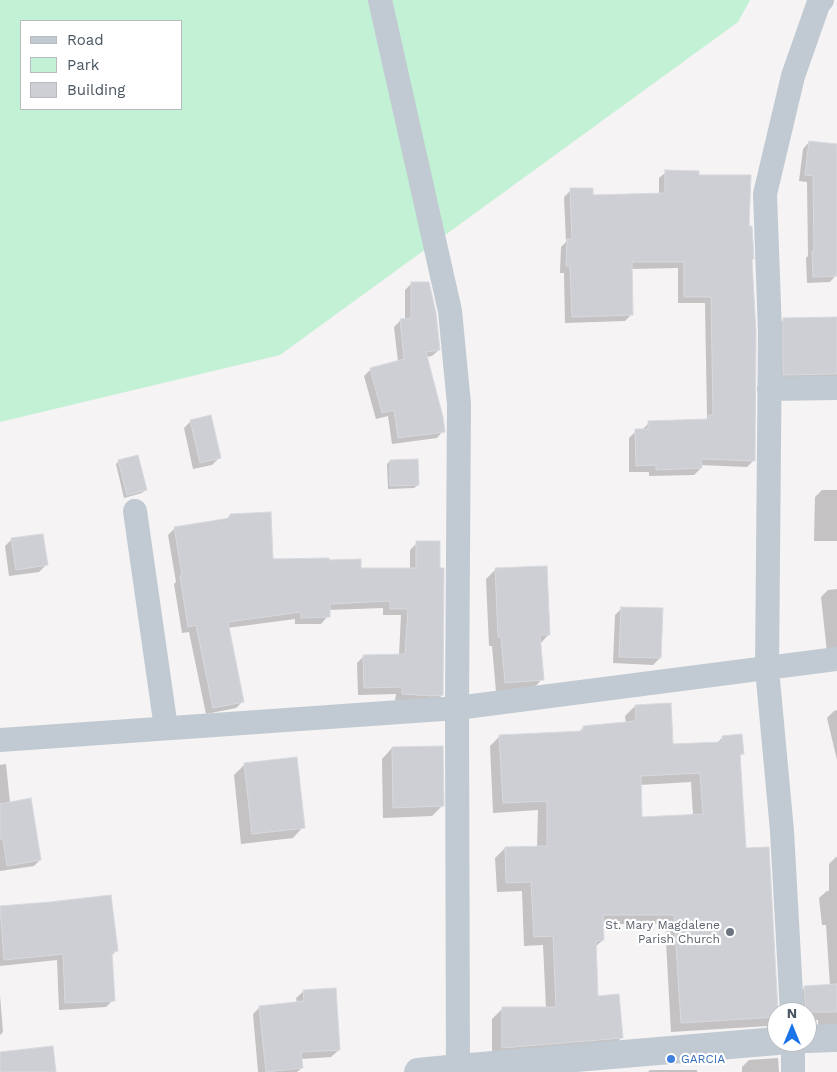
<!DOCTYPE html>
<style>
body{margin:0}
#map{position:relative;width:837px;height:1072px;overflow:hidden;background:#f5f3f3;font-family:"Work Sans",sans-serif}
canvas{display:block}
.legend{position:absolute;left:20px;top:20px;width:162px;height:90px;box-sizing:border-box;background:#fff;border:1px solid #b7bbc0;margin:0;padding:6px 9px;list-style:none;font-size:15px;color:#4a5661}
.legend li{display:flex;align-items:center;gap:10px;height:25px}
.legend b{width:25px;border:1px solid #b7bbc0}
.north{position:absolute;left:767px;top:1002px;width:50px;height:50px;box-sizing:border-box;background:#fff;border:1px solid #b7bbc0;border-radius:50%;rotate:0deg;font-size:14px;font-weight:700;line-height:20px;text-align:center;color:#4a5661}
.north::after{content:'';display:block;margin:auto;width:18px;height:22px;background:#1a73e8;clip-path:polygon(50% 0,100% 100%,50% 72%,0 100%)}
</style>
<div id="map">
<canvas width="837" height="1072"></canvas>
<ul class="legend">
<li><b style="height:6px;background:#c1cad2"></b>Road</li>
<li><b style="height:14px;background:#c3f1d5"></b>Park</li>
<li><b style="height:14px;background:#cdcfd5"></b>Building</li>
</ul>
<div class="north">N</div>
</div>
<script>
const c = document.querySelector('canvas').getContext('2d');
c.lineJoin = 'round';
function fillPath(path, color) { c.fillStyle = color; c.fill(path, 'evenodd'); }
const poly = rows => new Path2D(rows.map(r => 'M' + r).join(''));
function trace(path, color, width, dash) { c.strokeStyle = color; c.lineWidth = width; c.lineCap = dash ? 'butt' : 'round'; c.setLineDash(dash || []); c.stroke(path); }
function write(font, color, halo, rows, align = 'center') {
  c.font = font + ' "Work Sans",sans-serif'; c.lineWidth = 4.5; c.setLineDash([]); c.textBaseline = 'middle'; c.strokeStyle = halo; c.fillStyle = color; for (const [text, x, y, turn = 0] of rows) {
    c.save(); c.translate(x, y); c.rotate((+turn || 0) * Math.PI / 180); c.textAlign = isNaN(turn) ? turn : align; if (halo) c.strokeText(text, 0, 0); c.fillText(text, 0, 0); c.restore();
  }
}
const green = poly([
 [0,0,750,0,738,22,280,355,0,422],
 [21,21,181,21,181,109,21,109]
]);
const shadow = poly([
 [809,142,837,145,836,275,830,282,807,283,806,258,808,256,807,182,799,181,803,149],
 [666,172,698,176,747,227,751,259,754,460,747,467,700,465,701,468,694,475,649,476,649,472,629,472,629,438,636,431,642,430,649,423,704,421,707,418,705,303,678,303,678,268,630,269,632,314,625,321,565,323,564,273,560,273,561,247,566,242,564,197,571,190,592,196,659,194,659,178],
 [411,284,439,350,432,356,426,357,443,431,437,438,392,444,388,416,376,419,364,376,371,369,398,362,394,327,401,320,405,320,405,290],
 [784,319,837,319,837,387,773,385,773,330],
 [191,421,219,458,212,465,193,469,184,428],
 [119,461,145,490,142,493,124,498,116,464],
 [390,461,418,485,414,488,388,489,387,464],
 [822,490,837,490,837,541,814,541,815,497],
 [230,515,272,560,360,570,410,570,410,550,417,543,442,695,435,702,395,700,396,694,358,695,357,663,364,656,399,655,401,615,383,615,383,608,328,610,328,616,321,624,295,624,295,619,227,628,243,701,236,708,206,714,189,632,182,633,174,584,176,582,168,535,175,528,226,520],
 [12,539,46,565,39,572,9,576,5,546],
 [496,569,549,634,540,644,542,679,533,689,496,692,492,646,489,646,486,579],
 [837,589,837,654,827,652,821,597,828,590],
 [622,608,660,658,653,665,613,663,615,615],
 [635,706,672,746,717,743,722,738,743,753,739,757,745,849,777,1012,777,1017,768,1026,671,1032,665,924,602,924,603,940,595,947,597,997,621,1038,611,1048,492,1058,492,1019,502,1009,546,1008,543,945,524,946,522,891,497,892,495,858,505,848,537,847,538,810,493,813,490,746,500,736,578,733,584,727,626,723,625,716],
 [691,782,693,815,641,818,640,785],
 [837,710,837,760,827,718,834,711],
 [392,748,442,806,432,816,383,818,382,759],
 [6,764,10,803,40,860,34,866,0,871,0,765],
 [245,764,303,827,293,838,241,844,234,775],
 [836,857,837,857,837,1029,818,1029,818,1020,807,1021,807,1012,798,1012,798,994,805,987,830,986,826,925,822,925,819,898,827,891,829,891,829,864],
 [50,903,116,951,111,956,113,1000,106,1007,59,1010,57,960,0,966,0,907],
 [304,991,339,1050,331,1057,301,1059,302,1068,297,1072,258,1072,253,1014,260,1007,297,1003,296,998],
 [0,995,3,1032,0,1035],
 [778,1058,779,1072,742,1072,742,1067,749,1060],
 [650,1070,697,1070,697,1072,648,1072]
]);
const building = poly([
 [809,141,837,144,837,276,813,277,812,251,814,250,813,176,805,175,809,141],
 [665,170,699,171,699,175,751,175,749,226,752,226,754,259,752,259,756,333,755,461,701,459,702,468,656,470,656,465,636,466,635,429,648,429,648,421,708,419,709,415,713,415,711,297,684,297,684,262,632,262,633,315,572,317,570,266,566,266,567,239,572,239,570,188,593,188,593,195,665,193,665,170],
 [411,282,429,282,436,313,440,350,426,352,443,417,445,432,398,438,394,410,382,413,370,368,404,359,400,319,411,318,411,282],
 [837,317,837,374,783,375,783,318,837,317],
 [211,415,221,458,200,463,190,420,211,415],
 [138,455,147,490,127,495,118,460,138,455],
 [418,459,419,485,390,486,390,460,418,459],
 [271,512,273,559,329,558,329,560,361,559,361,568,416,568,416,541,440,541,440,568,444,568,443,695,432,696,402,694,402,687,364,688,363,655,405,654,408,609,390,609,390,601,330,604,330,617,301,618,301,612,228,622,244,702,213,708,196,625,188,627,180,576,182,575,174,527,230,518,230,514,271,512],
 [43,534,48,565,16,570,11,538,43,534],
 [547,566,550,635,540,635,544,680,505,683,501,637,498,637,495,568,547,566],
 [621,607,663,608,661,658,619,657,621,607],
 [671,703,673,744,722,742,722,736,742,734,744,754,740,754,746,848,769,847,778,1012,777,1012,777,1017,681,1023,674,915,603,915,604,940,596,941,598,996,619,994,623,1038,502,1048,502,1007,556,1007,553,936,534,937,531,882,506,883,505,847,547,846,547,801,503,803,499,735,583,731,583,726,636,721,635,705,671,703],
 [700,773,703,814,642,817,641,776,700,773],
 [443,746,444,806,393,808,392,747,443,746],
 [297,757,305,828,252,834,244,763,297,757],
 [31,798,41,860,7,866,3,839,0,839,0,804,31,798],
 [111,895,118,951,112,952,115,1001,65,1003,63,954,4,960,0,906,50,902,111,895],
 [837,984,837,1012,806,1012,804,986,837,984],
 [336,988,340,1050,301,1052,303,1068,266,1072,259,1006,304,1001,303,990,336,988],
 [53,1046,56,1072,0,1072,0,1052,53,1046]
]);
const minor = poly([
 [380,0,450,311,459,404,457,708,458,1072],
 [769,389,837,388],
 [135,511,166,728],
 [0,740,457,708,837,659],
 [792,1012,782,831,767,669,770,333,765,194,793,76,819,2,822,0],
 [793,1042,793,1072]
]);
const tertiary = poly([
 [807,1039,837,1038],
 [418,1072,458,1068,777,1041]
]);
const markers = [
 [730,932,5,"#6b7280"],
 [671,1059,5,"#3f7fe0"]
];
const worshipNames = [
 ["St. Mary Magdalene",720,925],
 ["Parish Church",720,939]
];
const shopNames = [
 ["GARCIA",681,1059]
];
fillPath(green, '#c3f1d5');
fillPath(shadow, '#0003');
fillPath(building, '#cdcfd5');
trace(building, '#d7d9de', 1);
trace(minor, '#c1cad2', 24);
trace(tertiary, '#c1cad2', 28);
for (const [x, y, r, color] of markers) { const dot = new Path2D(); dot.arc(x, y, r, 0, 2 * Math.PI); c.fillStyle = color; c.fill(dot); trace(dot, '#fff', 2); }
write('12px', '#5b616d', '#fff', worshipNames, 'right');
write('12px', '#366cbe', '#fff', shopNames, 'left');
</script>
